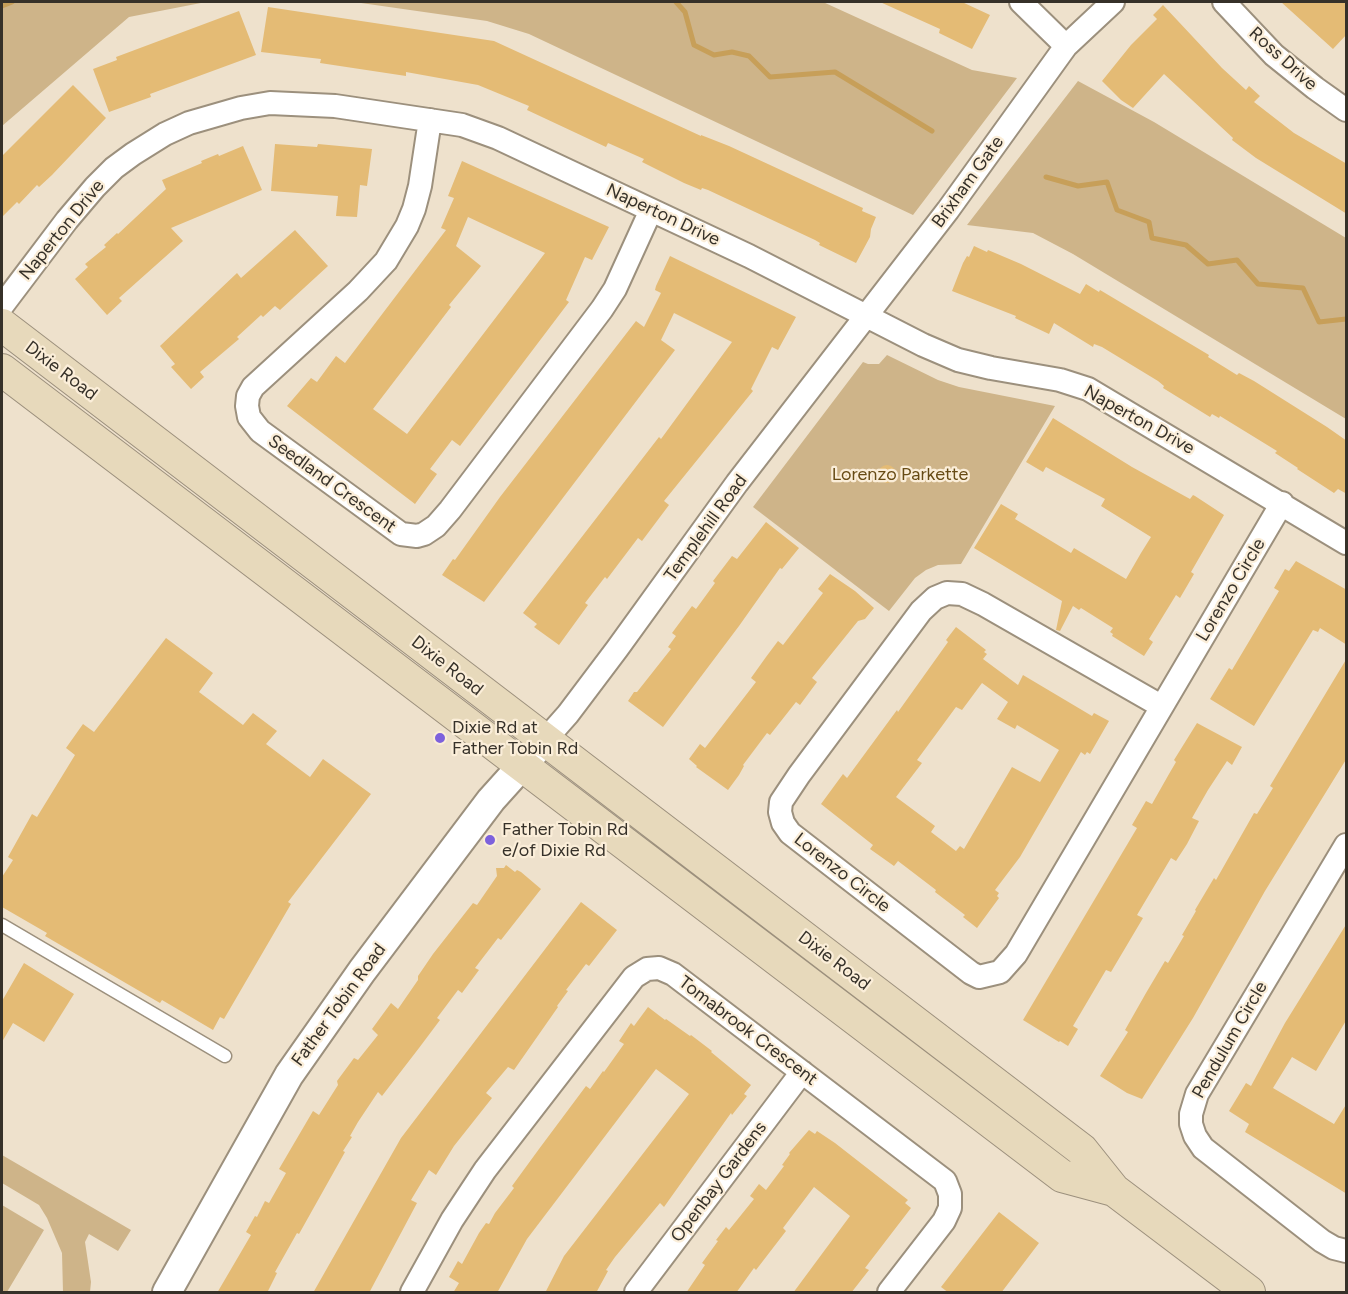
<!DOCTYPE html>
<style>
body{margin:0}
#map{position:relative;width:1348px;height:1294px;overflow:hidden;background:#eee1cc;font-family:Figtree,sans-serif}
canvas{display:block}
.frame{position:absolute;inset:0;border:3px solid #363129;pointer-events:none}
</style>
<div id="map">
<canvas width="1348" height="1294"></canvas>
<div class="frame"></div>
</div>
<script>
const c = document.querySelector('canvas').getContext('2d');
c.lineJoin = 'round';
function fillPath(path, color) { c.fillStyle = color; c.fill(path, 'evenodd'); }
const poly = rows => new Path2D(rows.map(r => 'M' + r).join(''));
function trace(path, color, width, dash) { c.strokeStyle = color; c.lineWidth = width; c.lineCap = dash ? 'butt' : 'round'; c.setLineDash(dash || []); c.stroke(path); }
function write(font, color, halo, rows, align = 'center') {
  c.font = font + ' Figtree,sans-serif'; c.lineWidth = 4.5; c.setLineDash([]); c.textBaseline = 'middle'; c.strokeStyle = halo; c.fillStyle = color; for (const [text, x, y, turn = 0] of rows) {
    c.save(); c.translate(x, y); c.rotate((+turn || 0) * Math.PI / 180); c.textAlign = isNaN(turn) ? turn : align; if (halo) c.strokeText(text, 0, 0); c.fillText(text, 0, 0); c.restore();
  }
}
const green = poly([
 [2,2,206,2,129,17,2,126],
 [354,2,823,2,972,70,1017,78,913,215,529,34,487,21],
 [1078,81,1154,122,1346,238,1346,419,1073,254,1033,233,967,225],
 [887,355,938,380,959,387,1055,406,961,564,938,565,926,570,915,578,889,611,753,507,863,362,868,364,879,364],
 [2,1155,131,1230,118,1251,89,1234,85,1242,91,1282,90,1292,63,1292,62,1253,47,1218,39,1205,2,1183],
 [2,1205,44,1230,7,1292,2,1292]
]);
const stream = poly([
 [676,2,685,12,694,45,714,55,732,52,749,56,770,77,835,72,932,131],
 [2,6,12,2],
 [1046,177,1078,186,1107,182,1117,210,1149,222,1152,238,1186,245,1208,264,1237,260,1258,284,1303,288,1319,322,1346,319]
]);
const building = poly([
 [880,2,962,2,990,15,972,49,939,33,940,29],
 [1281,2,1347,2,1347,34,1333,49],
 [1163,5,1222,68,1246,90,1249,86,1260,96,1254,102,1294,133,1347,164,1347,214,1256,158,1232,140,1233,138,1164,74,1133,108,1121,100,1102,81,1131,45,1157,19,1153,15],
 [268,7,494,41,701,136,701,135,729,146,863,208,862,211,876,217,871,229,870,237,856,263,819,245,820,243,815,240,708,190,702,188,701,190,684,183,642,162,644,159,608,143,606,147,527,110,529,106,478,85,406,72,406,76,320,63,321,59,261,52],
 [239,11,256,55,150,94,151,97,109,112,93,69,117,60,116,57],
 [73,85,106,118,52,175,39,187,37,185,19,204,17,202,2,217,2,156],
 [275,144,317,147,318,144,372,149,367,186,360,185,357,217,336,216,338,196,271,191],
 [243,146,262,190,171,228,183,241,119,298,122,301,107,315,75,279,88,267,85,264,106,247,104,245,117,233,118,234,166,189,162,180,202,163,201,161,218,154,219,156],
 [462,161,609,227,592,260,585,257,566,300,569,302,460,446,452,440,430,469,437,474,415,504,287,406,311,378,317,382,336,356,345,363,446,230,441,228,454,198,448,196],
 [468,217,545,253,407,434,373,409,451,307,449,305,481,266,456,246],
 [295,230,328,266,280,310,275,306,263,317,261,315,237,337,239,339,200,372,204,377,191,389,171,367,175,364,160,346,237,273,241,278],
 [974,246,987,252,988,250,1021,264,1080,294,1086,284,1099,292,1100,290,1209,355,1208,357,1237,375,1239,373,1254,381,1327,427,1347,441,1347,494,1338,489,1334,493,1297,469,1298,468,1275,453,1277,451,1220,416,1219,418,1212,414,1210,417,1163,388,1164,386,1158,381,1102,347,1094,344,1093,347,1054,323,1049,334,1015,318,1016,316,952,291,963,263,967,256,969,257],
 [670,256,796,317,778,350,772,347,751,389,753,391,664,501,669,505,642,541,638,538,607,579,605,577,585,603,588,605,559,645,534,627,537,624,523,613,659,437,661,439,732,342,674,313,661,340,675,350,484,602,442,575,453,559,455,560,500,497,636,321,644,327,661,293,655,290,656,286],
 [1053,418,1132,467,1190,499,1193,495,1195,496,1224,515,1191,572,1194,574,1180,598,1176,595,1149,639,1153,642,1144,656,1112,636,1113,634,1110,632,1113,628,1081,608,1079,610,1073,606,1060,631,1056,630,1062,601,974,548,1001,504,1018,514,1015,519,1071,553,1074,548,1126,579,1141,553,1151,537,1101,506,1105,499,1046,467,1043,472,1026,462],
 '878 474a9 9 0 1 1 18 0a9 9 0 1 1-18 0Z',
 [766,522,799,548,782,569,780,568,739,626,663,727,628,701,634,692,637,692,671,649,668,647,676,636,672,633,692,606,696,609,715,583,713,581,732,556,737,559],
 [1296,561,1347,590,1347,645,1320,628,1318,632,1313,630,1254,726,1210,699,1229,668,1232,670,1279,591,1274,588,1285,569,1289,571],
 [830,574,855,591,874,608,865,619,858,621,812,678,817,682,800,705,796,702,770,735,767,733,743,765,744,766,739,775,728,790,696,767,697,766,689,759,700,744,705,748,756,682,751,678,766,657,778,641,783,645,823,593,818,589],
 [956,627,986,650,984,652,987,654,983,659,1018,685,1023,675,1092,716,1094,713,1109,721,1090,754,1087,752,1085,755,1081,752,1020,857,995,890,999,893,997,896,999,898,977,928,963,917,965,915,935,892,936,890,898,861,894,866,870,849,873,845,821,804,843,774,847,778,897,710,898,712,948,642,946,640],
 [982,683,1008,702,997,719,1015,729,1017,725,1059,750,1040,782,1012,767,964,849,960,846,956,851,931,832,935,826,896,797,922,763,917,760,956,707,962,710],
 [166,638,213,673,199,692,243,725,253,713,277,731,266,744,310,777,323,759,371,794,288,902,291,904,224,1019,220,1017,213,1030,162,1000,160,1003,45,936,47,933,2,907,2,877,13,860,8,857,32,814,37,817,75,755,66,748,83,724,94,732],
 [1347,658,1347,758,1265,891,1193,1018,1142,1099,1127,1093,1100,1076,1128,1032,1125,1030,1146,993,1165,961,1168,963,1184,936,1182,935,1196,911,1195,910,1214,878,1216,880,1254,813,1257,814,1273,788,1270,786],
 [1197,723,1242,747,1232,765,1227,761,1208,790,1192,818,1199,821,1187,844,1176,861,1171,858,1137,915,1143,918,1111,972,1106,970,1073,1026,1078,1029,1068,1046,1060,1041,1059,1042,1023,1020,1137,828,1132,825,1146,801,1152,804,1169,774,1176,762,1174,760],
 [506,865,515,872,517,870,521,872,541,889,501,940,498,938,475,968,479,970,462,993,458,990,437,1018,440,1020,419,1048,382,1096,378,1092,358,1122,350,1136,352,1137,343,1151,345,1152,299,1234,297,1233,275,1272,277,1273,267,1293,217,1293,251,1235,246,1232,255,1216,257,1217,265,1201,269,1203,286,1173,279,1169,313,1111,319,1115,338,1085,337,1081,354,1058,358,1060,378,1035,372,1029,391,1003,398,1009,418,980,418,976,433,954,473,903,477,905,497,876,496,868,504,868],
 [581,902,617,930,589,966,586,964,566,990,568,991,557,1006,558,1007,514,1070,508,1067,486,1093,492,1098,454,1146,436,1175,429,1170,411,1200,417,1203,369,1293,313,1293,401,1138],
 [1347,923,1347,1019,1316,1071,1292,1057,1273,1088,1334,1124,1347,1103,1347,1194,1245,1132,1249,1124,1229,1111,1246,1083,1251,1086,1285,1023],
 [24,963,74,994,44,1042,13,1023,2,1042,2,1001],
 [648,1007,665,1020,666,1019,690,1036,691,1035,712,1051,711,1052,751,1085,744,1094,747,1096,732,1115,731,1113,664,1207,660,1203,615,1257,606,1270,608,1271,596,1293,545,1293,564,1256,689,1094,656,1069,527,1239,497,1293,453,1293,459,1283,449,1277,458,1261,462,1264,479,1233,486,1223,489,1224,495,1213,514,1188,512,1186,539,1149,586,1086,590,1089,603,1071,604,1072,624,1044,619,1041,631,1023,634,1026],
 [809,1130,815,1134,817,1131,835,1143,908,1200,905,1203,911,1208,865,1268,869,1270,851,1293,793,1293,850,1216,814,1187,783,1228,786,1231,756,1270,754,1268,736,1293,686,1293,705,1265,702,1263,718,1241,716,1240,726,1227,729,1230,754,1199,750,1196,759,1184,766,1190,784,1166,782,1165,790,1154,789,1153],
 [999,1212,1039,1243,1001,1293,949,1293,941,1287]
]);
const service = poly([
 [2,925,225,1056]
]);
const minor = poly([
 [1021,2,1066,46],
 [1224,2,1274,55,1315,88,1346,110],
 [430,120,420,186,414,209,407,226,386,261,358,291,253,387,248,396,247,406,249,417,260,431,401,534,417,536,424,534,436,526,450,510,602,309,615,289,651,210],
 [2,306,67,220,95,187,114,168,133,154,165,134,189,123,241,108,270,103,335,106,462,125,498,138,749,256,923,345,958,360,991,368,1060,380,1088,389,1346,543],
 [1161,706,983,604,962,594,947,593,935,598,921,611,799,775,781,802,780,812,783,823,790,833,971,973,979,977,1000,972,1016,954,1282,503],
 [545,740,568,714,617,649,737,483,948,210,1066,46,1113,2],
 [1346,845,1197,1094,1191,1114,1191,1124,1195,1136,1203,1148,1322,1241,1334,1248,1346,1251],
 [412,1292,452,1220,485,1170,634,977,647,969,659,968,673,974,945,1181,950,1194,950,1208,944,1221,889,1292],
 [636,1292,802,1072]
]);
const tertiary = poly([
 [167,1292,289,1075,362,971,491,800,545,740]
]);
const secondary = poly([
 [2,325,1082,1150,1114,1190,1249,1292],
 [2,370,1062,1176,1114,1190]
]);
const markers = [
 [440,738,6,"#7d61dc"],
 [490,840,6,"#7d61dc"]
];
const streetNames = [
 ["Ross Drive",1283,59,42],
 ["Brixham Gate",968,182,-54],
 ["Naperton Drive",663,215,25],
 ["Naperton Drive",62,230,-51],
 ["Dixie Road",61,371,37],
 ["Naperton Drive",1139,420,29],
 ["Seedland Crescent",332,484,36],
 ["Templehill Road",706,528,-54],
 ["Lorenzo Circle",1231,590,-59],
 ["Dixie Road",447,666,38],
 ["Lorenzo Circle",842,873,38],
 ["Dixie Road",834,961,37],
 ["Father Tobin Road",339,1005,-54],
 ["Tomabrook Crescent",748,1031,37],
 ["Pendulum Circle",1230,1040,-60],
 ["Openbay Gardens",719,1182,-53]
];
const parkNames = [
 ["Lorenzo Parkette",900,475]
];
const poiNames = [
 ["Dixie Rd at",452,728],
 ["Father Tobin Rd",452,749],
 ["Father Tobin Rd",502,830],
 ["e/of Dixie Rd",502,851]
];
fillPath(green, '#ceb489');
trace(stream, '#c79f59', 5);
fillPath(building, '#e4bb75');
trace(service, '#9c907d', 15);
trace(minor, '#9c907d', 26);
trace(tertiary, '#9c907d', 32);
trace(secondary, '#9c907d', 34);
trace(service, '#fff', 12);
trace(minor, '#fff', 22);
trace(tertiary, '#fff', 28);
trace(secondary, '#e7d9bb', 32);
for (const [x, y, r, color] of markers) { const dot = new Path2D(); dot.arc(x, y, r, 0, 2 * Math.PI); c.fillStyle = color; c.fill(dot); trace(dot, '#fbeed9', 2); }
write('18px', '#363129', '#fbeed9', streetNames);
write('18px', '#674b15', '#fbeed9', parkNames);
write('18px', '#363129', '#fbeed9', poiNames, 'left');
</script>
